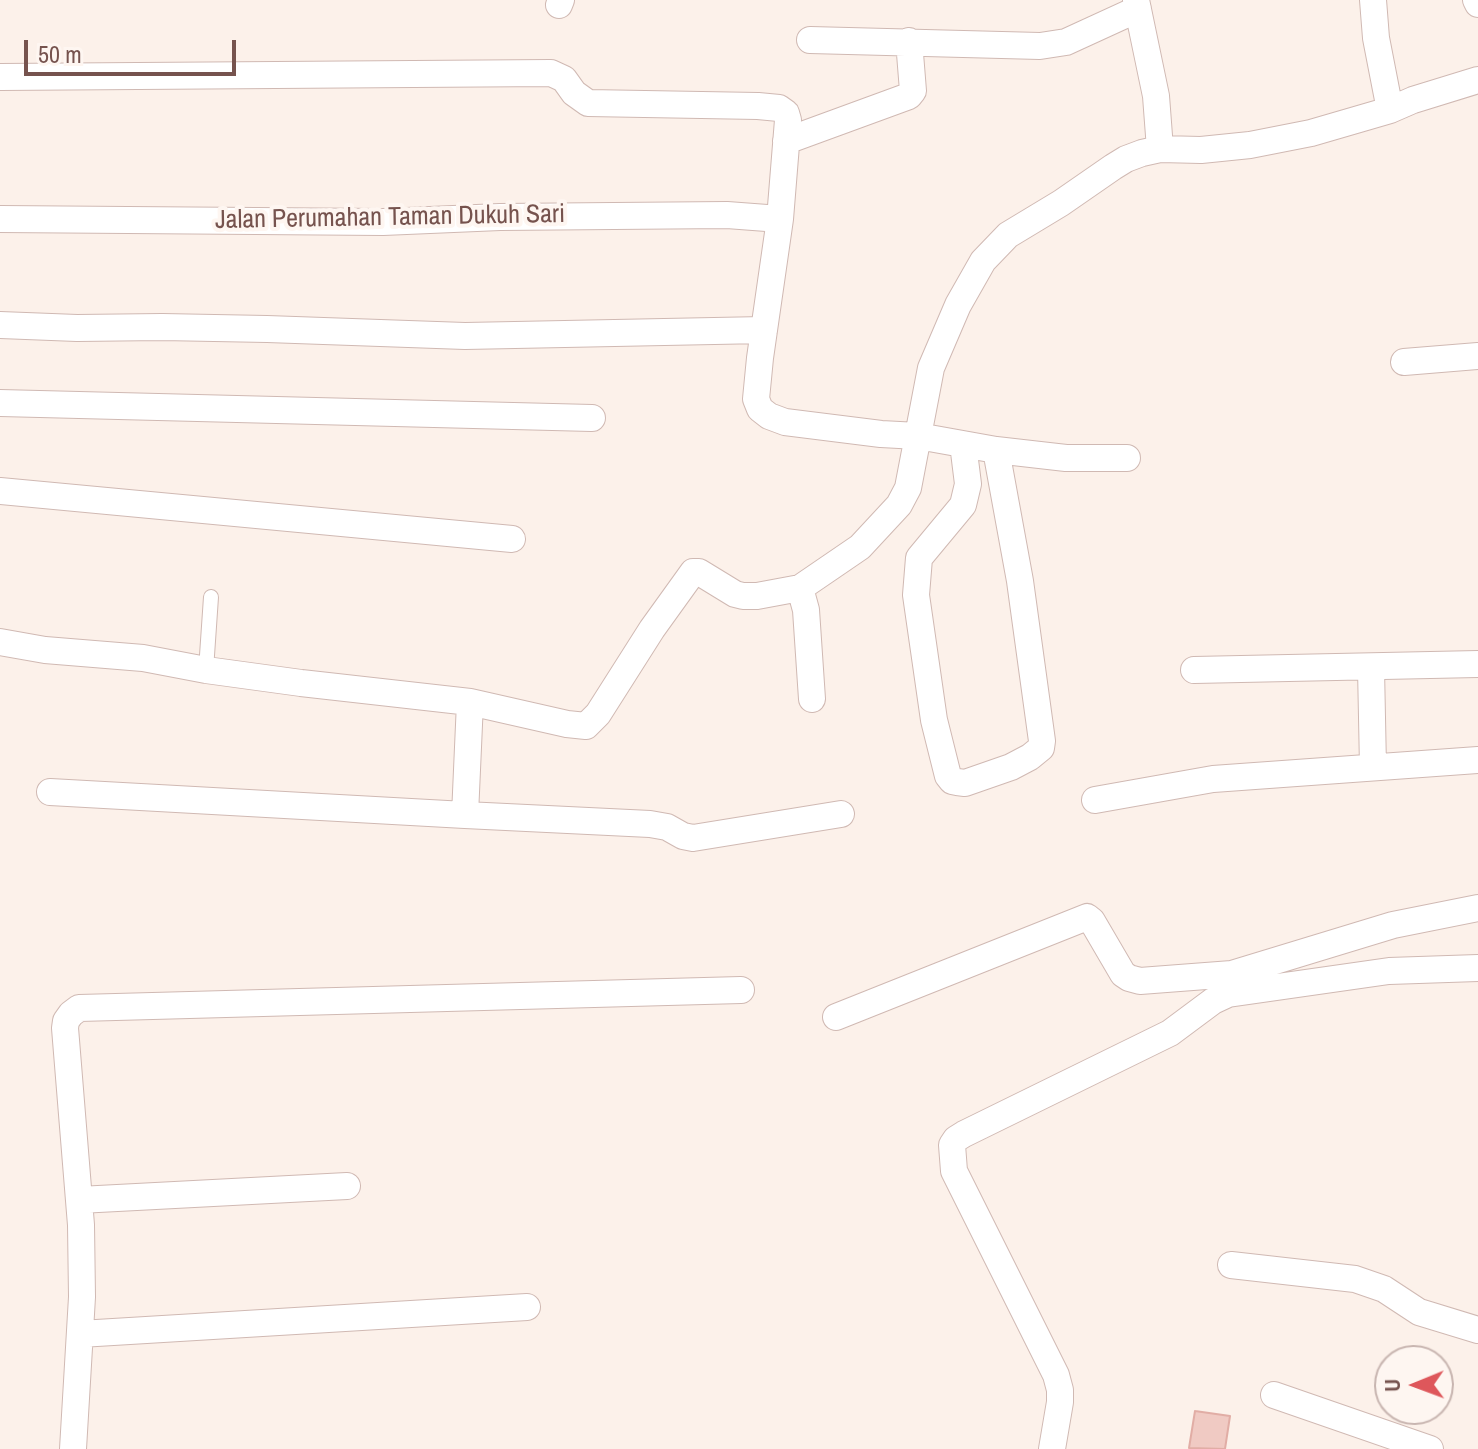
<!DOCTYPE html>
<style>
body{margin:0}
#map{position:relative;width:1478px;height:1449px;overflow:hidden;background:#fcf1ea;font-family:"Archivo Narrow",sans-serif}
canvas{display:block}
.north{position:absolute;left:1374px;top:1345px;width:80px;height:80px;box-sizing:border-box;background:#fef6f1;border:2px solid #c8b5b0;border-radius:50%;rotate:269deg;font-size:22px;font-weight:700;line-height:32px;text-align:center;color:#76534e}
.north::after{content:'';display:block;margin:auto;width:28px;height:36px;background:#de575b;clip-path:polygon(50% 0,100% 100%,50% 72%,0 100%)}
.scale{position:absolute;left:24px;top:40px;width:212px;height:36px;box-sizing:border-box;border:4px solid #76534e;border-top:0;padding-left:10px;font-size:24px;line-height:28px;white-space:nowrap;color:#76534e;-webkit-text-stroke:6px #fef6f1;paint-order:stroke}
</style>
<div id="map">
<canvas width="1478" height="1449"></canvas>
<div class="north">U</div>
<div class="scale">50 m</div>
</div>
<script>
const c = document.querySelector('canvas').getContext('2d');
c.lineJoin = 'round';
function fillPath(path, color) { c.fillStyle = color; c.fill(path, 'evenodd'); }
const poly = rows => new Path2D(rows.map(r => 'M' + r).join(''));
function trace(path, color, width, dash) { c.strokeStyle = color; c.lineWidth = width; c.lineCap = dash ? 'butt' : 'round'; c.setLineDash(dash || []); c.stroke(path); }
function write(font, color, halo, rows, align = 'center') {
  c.font = font + ' "Archivo Narrow",sans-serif'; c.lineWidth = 8; c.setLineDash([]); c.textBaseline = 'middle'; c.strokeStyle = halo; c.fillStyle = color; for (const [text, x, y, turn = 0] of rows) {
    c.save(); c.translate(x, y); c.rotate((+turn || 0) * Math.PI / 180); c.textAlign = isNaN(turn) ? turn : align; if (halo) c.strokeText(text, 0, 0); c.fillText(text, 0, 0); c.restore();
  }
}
const building = poly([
 [1195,1411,1230,1416,1225,1449,1189,1448,1195,1411]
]);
const lane = poly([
 [206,670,211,597]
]);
const street = poly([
 [1136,0,1156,96,1160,149],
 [1373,0,1376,38,1390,110],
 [1476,0,1478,4],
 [559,5,561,0],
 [810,40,1040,46,1066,42,1138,9],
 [0,77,551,73,564,79,574,93,588,103,758,106,779,108,786,113,788,120,780,219,760,358,756,399,760,409,769,416,785,422,881,434,918,436,996,450,1066,458,1127,458],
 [786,141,909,96,913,91,909,41],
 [0,219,383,222,500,217,727,215,780,219],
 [0,325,77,328,162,327,267,329,465,336,764,330],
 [1404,362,1478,356],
 [0,403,592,418],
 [963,444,968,484,963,505,919,558,916,595,934,720,948,776,952,781,957,782,965,783,1011,767,1030,757,1041,748,1042,741,1020,581,996,450],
 [0,491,512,539],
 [800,588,806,610,812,699],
 [0,642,45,650,143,658,206,670,301,683,470,702,567,724,586,726,598,714,652,629,693,572,699,572,735,594,743,596,757,596,800,588,860,547,899,505,908,488,931,368,958,305,983,261,1008,235,1061,203,1113,167,1126,159,1142,153,1160,149,1201,150,1250,145,1311,133,1390,110,1413,100,1478,80],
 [1371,668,1373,767],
 [1194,670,1478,664],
 [50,792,465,815,650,824,667,827,683,836,693,838,841,814],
 [1095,800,1213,779,1478,760],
 [465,815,470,702],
 [836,1017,1087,917,1092,921,1123,974,1129,978,1140,981,1232,974,1393,925,1478,908],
 [79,1200,347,1186],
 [1231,1265,1355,1279,1384,1289,1419,1312,1478,1330],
 [80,1334,527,1307],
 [1274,1395,1430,1449],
 [73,1449,82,1297,81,1225,65,1028,66,1021,71,1014,79,1008,741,990],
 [1052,1449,1060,1402,1060,1390,1056,1375,954,1171,952,1145,956,1139,964,1134,1170,1033,1213,1001,1228,994,1389,971,1478,968]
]);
const streetNames = [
 ["Jalan Perumahan Taman Dukuh Sari",390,218,-1]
];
fillPath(building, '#f0cac3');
trace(building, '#e1ada5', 2);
trace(lane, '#d0b9b3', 16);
trace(street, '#d0b9b3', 28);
trace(lane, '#fff', 14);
trace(street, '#fff', 26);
write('26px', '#76534e', '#fef6f1', streetNames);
</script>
